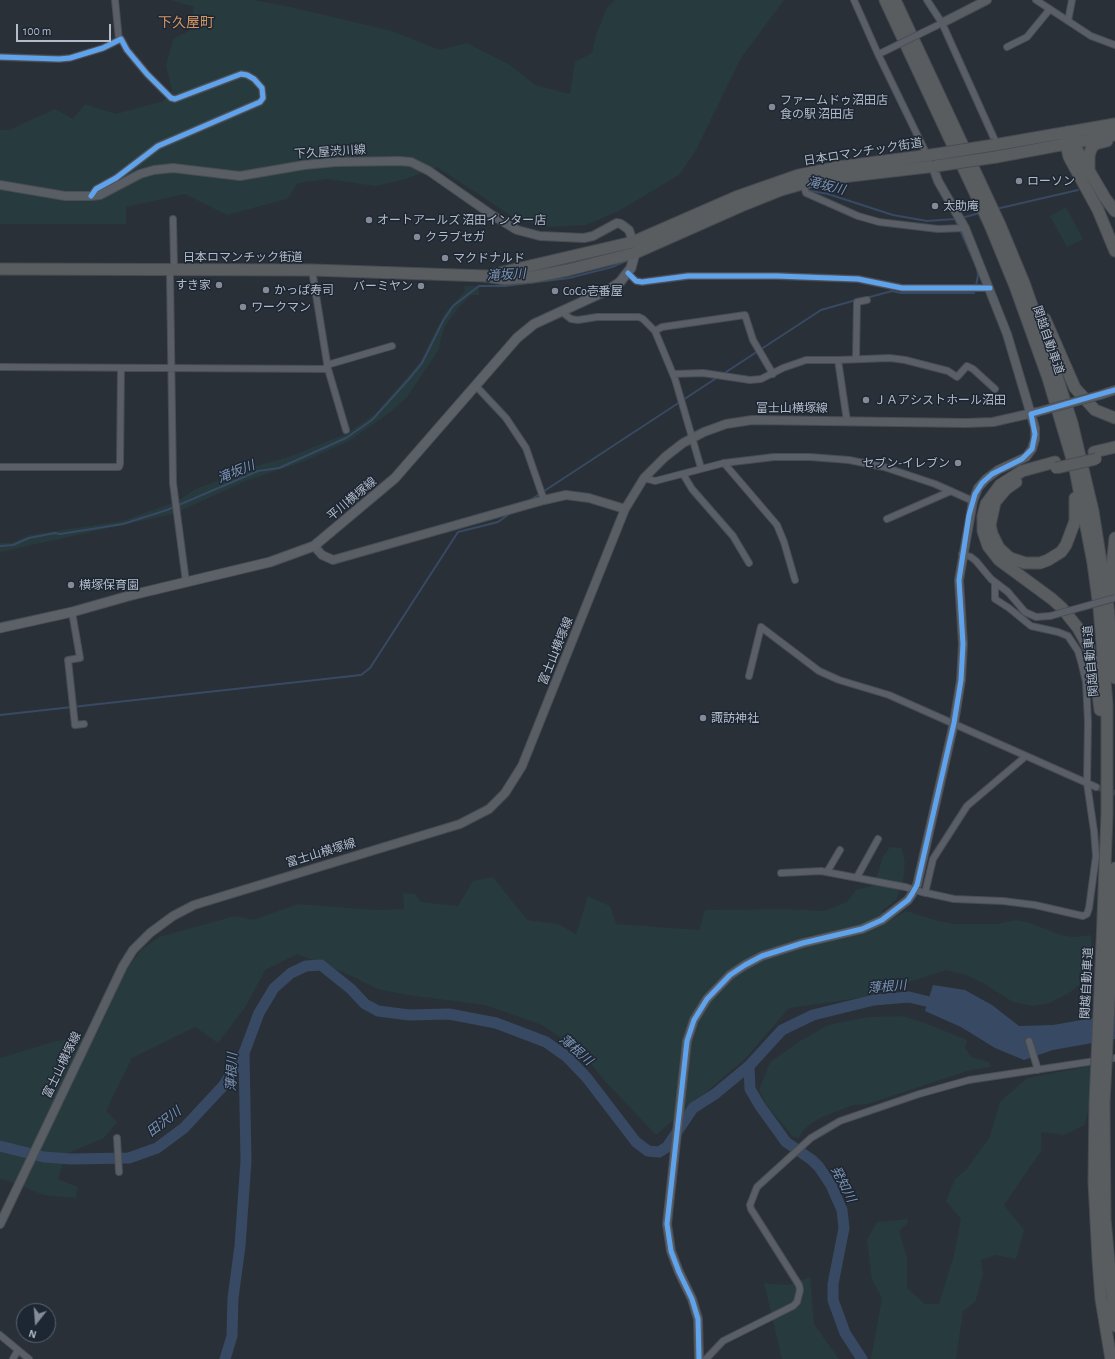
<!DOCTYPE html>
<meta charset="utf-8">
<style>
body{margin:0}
#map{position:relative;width:1115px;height:1359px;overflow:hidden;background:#2a3038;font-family:"Alegreya Sans",sans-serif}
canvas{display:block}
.north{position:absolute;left:16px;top:1303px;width:40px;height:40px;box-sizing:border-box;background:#1d2633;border:1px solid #59626f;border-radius:50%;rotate:197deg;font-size:11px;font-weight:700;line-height:16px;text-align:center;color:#b4bcc9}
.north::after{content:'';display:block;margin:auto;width:14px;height:18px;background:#848b96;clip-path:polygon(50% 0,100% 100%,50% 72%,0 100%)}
.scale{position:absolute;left:16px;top:24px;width:95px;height:18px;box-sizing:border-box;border:2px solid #b4bcc9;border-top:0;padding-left:5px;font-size:12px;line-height:14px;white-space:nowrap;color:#b4bcc9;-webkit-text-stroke:3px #1d2633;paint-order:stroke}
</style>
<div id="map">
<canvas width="1115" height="1359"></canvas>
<div class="north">N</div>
<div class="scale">100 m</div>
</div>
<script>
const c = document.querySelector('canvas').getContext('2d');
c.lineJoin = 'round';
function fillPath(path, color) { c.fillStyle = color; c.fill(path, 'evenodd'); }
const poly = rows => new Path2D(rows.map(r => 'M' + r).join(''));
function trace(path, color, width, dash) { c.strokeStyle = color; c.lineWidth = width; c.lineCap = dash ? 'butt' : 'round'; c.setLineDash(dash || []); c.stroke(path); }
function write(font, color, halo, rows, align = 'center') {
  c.font = font + ' "Alegreya Sans","Noto Sans JP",sans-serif'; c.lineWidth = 3; c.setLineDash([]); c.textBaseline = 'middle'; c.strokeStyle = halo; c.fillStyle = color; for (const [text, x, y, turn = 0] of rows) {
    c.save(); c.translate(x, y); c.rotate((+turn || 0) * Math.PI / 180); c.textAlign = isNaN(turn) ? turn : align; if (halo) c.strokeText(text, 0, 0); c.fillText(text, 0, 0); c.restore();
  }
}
const green = poly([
 [171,0,254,0,286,6,392,31,440,50,467,43,510,65,535,85,570,94,575,62,592,53,596,35,607,8,615,0,784,0,741,58,696,150,679,175,617,212,586,225,547,227,516,219,437,167,406,179,376,186,327,179,298,183,287,199,227,215,185,194,126,207,126,224,0,224,0,130,9,130,55,109,73,119,85,104,116,114,163,101,172,90,166,66,173,39,189,31,194,7],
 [1066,207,1083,239,1067,247,1050,216],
 [464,286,479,286,479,295,471,295,459,307,445,326,441,338,439,349,407,397,392,411,349,441,300,463,248,480,173,514,0,552,0,543,11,543,29,535,122,521,178,501,194,490,219,480,252,467,289,457,348,433,375,414,420,362,445,313,465,291],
 [890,847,902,848,905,863,903,883,896,900,882,911,891,919,906,911,938,921,955,924,996,924,1016,920,1030,923,1061,935,1073,937,1091,935,1093,974,1069,993,1050,1003,1032,1006,1013,1002,983,983,966,975,946,970,860,998,789,1008,746,1058,656,1135,604,1080,582,1052,542,1025,485,1005,407,995,378,989,343,972,297,954,265,970,246,1006,218,1043,195,1027,132,1058,106,1111,117,1122,104,1138,66,1154,58,1179,78,1187,76,1198,44,1195,6,1180,0,1179,0,1058,56,1041,96,1036,126,970,142,949,159,937,235,916,253,920,298,904,376,910,404,909,403,893,415,894,421,902,458,906,473,881,493,877,527,920,558,924,576,934,588,896,610,906,616,924,699,930,705,910,787,909,824,911,847,902,856,890,871,886,879,871,882,858],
 [903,1016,930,1025,967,1040,965,1048,971,1057,989,1062,991,1067,970,1070,868,1104,853,1105,818,1119,803,1130,799,1138,793,1137,765,1103,759,1090,770,1062,800,1041,828,1025,868,1017],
 [1097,1065,1085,1125,1064,1135,1041,1132,1041,1151,1004,1205,1024,1230,1016,1259,996,1255,981,1260,983,1275,975,1302,963,1311,956,1359,871,1359,882,1298,872,1280,867,1240,877,1222,908,1219,907,1224,899,1231,907,1258,907,1288,925,1304,939,1304,954,1255,961,1219,946,1201,955,1179,965,1171,989,1139,1000,1102,1027,1078],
 [810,1277,814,1324,839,1359,782,1359,764,1283,789,1285]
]);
const water = poly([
 [933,985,965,990,992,1005,1019,1026,1053,1025,1115,1014,1115,1039,1053,1050,1024,1060,995,1048,961,1027,925,1011]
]);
const stream = poly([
 [806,190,828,194,893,215,927,221,955,219],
 [996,209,1078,190],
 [961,218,980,213],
 [955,219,958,226],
 [960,230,977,268,978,275,976,286],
 [866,298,892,291,901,293,974,293,975,290],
 [723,374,821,310,856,300],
 [529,501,718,377],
 [0,546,13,545,29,538,55,533,60,534,123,524,167,510,258,471,279,468,346,438,372,420,409,379,422,363,443,321,453,306,479,286,505,286,569,278,612,267,626,261],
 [0,715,361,675,370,668,458,532,498,522,512,512]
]);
const river = poly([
 [749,1066,750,1089,760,1106,786,1142,812,1160,819,1167,831,1185,842,1210,844,1228,833,1284,833,1300,845,1333,862,1359],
 [0,1146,44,1157,71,1159,129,1158,157,1148,184,1128,224,1085,244,1053],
 [225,1359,232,1336,233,1298,240,1246,246,1161,244,1053,259,1013,274,988,291,973,306,966,321,965,351,989,365,1004,378,1011,409,1015,449,1014,496,1023,546,1042,567,1057,587,1078,636,1142,648,1151,659,1152,667,1147,693,1108,715,1094,749,1066,782,1030,813,1015,874,1000,909,997,942,1005]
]);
const streetTunnel = poly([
 [1096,787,1115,793]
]);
const street = poly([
 [115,0,119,40],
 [854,0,878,54,928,157],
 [927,0,942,23,997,145],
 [1036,0,1091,36,1115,45],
 [1068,21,1072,0],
 [1007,47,1027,37,1050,9],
 [0,57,59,59,70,58,103,48,121,39,127,50,147,74,171,98,175,99,241,74,247,75,254,79,262,88,263,98,260,102,158,146,116,178,96,189,91,196],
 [803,183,806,193,858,216,879,222,938,229,965,228],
 [173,219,174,264,170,275,173,483,186,582],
 [312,270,328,369,346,430],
 [628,273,636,281,642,282,688,276,777,276,858,279,902,288,990,288],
 [562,312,571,319,578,320,597,317,639,317,643,319,655,331,675,379,701,468],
 [655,331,662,327,745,315,753,340,773,374],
 [856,359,857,302,867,300],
 [838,360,890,358,905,360,948,371,957,377,967,366,973,369,995,389],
 [327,365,392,346],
 [0,367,328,369],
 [674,374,703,373,750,380,761,379,783,368,806,360,838,360,847,421],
 [476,386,506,418,526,448,544,500],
 [724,463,777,525,784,542,795,580],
 [0,467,119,467,120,464,121,368],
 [683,474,692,489,733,536,749,563],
 [644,478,655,481,724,463,774,457,810,457,849,460,884,467,935,484,973,501],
 [887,519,951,491],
 [962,554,971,557,976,561,991,579,1008,592,1025,612,1036,617,1050,616],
 [72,612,80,658,68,660,75,725,84,724],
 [749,676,761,627,819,671,839,680,889,695,1096,787],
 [827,872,840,850],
 [781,873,821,871,905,887],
 [857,877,878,839],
 [922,892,954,899,1003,901,1035,905,1083,916,1087,914,1089,908,1096,856,1094,831,1087,783,1088,722,1086,682,1082,665,1078,651,1068,636,1058,632,1031,626,1009,608,995,599,995,583],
 [925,893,933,859,967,806,1026,756],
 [1029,1041,1038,1070],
 [117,1138,119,1172],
 [0,1335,29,1359],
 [13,1359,18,1350],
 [706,1359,723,1341,793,1306,797,1302,800,1290,799,1285,751,1209,750,1205,757,1187,811,1138,840,1121,919,1094,969,1080,1115,1058]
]);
const secondary = poly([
 [942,23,987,0],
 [0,185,65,196,91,196,100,195,140,174,154,170,173,168,240,176,304,165,336,162,399,161,411,162,429,171,492,215,517,230,540,236,584,238,593,236,617,223,621,224,629,230,633,242],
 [1100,395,1115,390],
 [314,546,322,555,333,560,544,500,566,495,589,498,625,509],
 [0,1224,123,966,133,950,150,933,173,916,194,905,460,824,489,809,505,793,522,766,625,509,644,478,665,457,683,443,704,432,726,424,752,420,966,423,993,422,1037,412],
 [699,1359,698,1319,692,1299,679,1272,671,1251,667,1224,687,1041,694,1020,707,999,730,975,745,965,762,956,803,943,862,929,882,920,908,900,912,894,917,885,954,723,961,680,963,644,959,580,973,501,978,488,986,479,998,470,1026,457,1032,449,1035,439,1035,428,1007,334,965,228,938,181,933,167]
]);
const primary = poly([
 [0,628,72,612,132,595,270,562,314,546,395,478,517,338,534,324,610,289,620,282,631,268,635,253]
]);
const highway = poly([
 [885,0,990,225,1015,286,1048,378,1075,469,1093,563,1099,607,1107,705,1107,814,1102,944],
 [895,0,1000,225,1024,283,1057,377,1072,423,1093,511,1108,606,1115,678],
 [1067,132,1066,144,1069,157,1098,210,1115,251],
 [1070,138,1105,198,1115,211],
 [994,145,1115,124],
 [996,157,1115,135],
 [1089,169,1089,156,1091,149,1095,144,1107,141],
 [0,269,312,270,486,276,505,279,532,277,568,270,635,253,741,206,781,190,816,180,936,166],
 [491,275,633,242,736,197,799,175,838,167,931,155],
 [1045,319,1075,388,1095,410,1115,418],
 [1094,452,1115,447],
 [1055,462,1022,471,1000,485,986,504,983,516,983,531,988,546,999,560,1052,599,1062,608,1078,628,1088,646,1095,669,1100,710],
 [1016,482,1006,489,995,502,990,525,992,534,999,548,1010,558,1025,563,1040,563,1048,560,1061,552,1066,545,1075,521,1075,498],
 [1112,591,1112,567,1115,538],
 [1112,944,1115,868],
 [1104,1103,1105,1219,1115,1326],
 [1095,1105,1094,1182,1098,1259,1101,1299,1111,1359]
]);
const streetBridge = poly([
 [881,53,938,25],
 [1050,616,1115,598],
 [905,887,922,892]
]);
const secondaryBridge = poly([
 [1037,412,1100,395]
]);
const highwayBridge = poly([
 [931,155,994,145],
 [936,166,996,157],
 [1056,468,1096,459],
 [1104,1103,1112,944],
 [1095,1105,1102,944]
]);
const cycleway = poly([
 [0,57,59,59,70,58,103,48,121,39,127,50,147,74,171,98,175,99,241,74,247,75,254,79,262,88,263,98,260,102,158,146,116,178,96,189,91,196],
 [628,273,636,281,642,282,688,276,777,276,858,279,902,288,990,288],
 [699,1359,698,1319,692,1299,679,1272,671,1251,667,1224,687,1041,694,1020,707,999,730,975,745,965,762,956,803,943,862,929,882,920,908,900,912,894,917,885,954,723,961,680,963,644,959,580,969,515,975,494,982,483,992,474,1022,459,1032,449,1035,434,1031,414,1115,390]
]);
const markers = [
 [772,107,4,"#848b96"],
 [1019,181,4,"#848b96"],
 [935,206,4,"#848b96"],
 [369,220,4,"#848b96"],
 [417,237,4,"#848b96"],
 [445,258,4,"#848b96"],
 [219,285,4,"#848b96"],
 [421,286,4,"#848b96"],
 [266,290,4,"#848b96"],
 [555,291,4,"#848b96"],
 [243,307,4,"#848b96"],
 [866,400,4,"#848b96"],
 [958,463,4,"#848b96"],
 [71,585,4,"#848b96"],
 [703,718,4,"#848b96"]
];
const poiNames = [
 ["ファームドゥ沼田店",780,100],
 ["食の駅 沼田店",780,114],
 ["ローソン",1027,181],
 ["太助庵",943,206],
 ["オートアールズ 沼田インター店",377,220],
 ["クラブセガ",425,237],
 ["マクドナルド",453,258],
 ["すき家",211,285,"right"],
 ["バーミヤン",413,286,"right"],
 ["かっぱ寿司",274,290],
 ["CoCo壱番屋",563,291],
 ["ワークマン",251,307],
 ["ＪＡアシストホール沼田",874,400],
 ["セブン-イレブン",950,463,"right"],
 ["横塚保育園",79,585],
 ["諏訪神社",711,718]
];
const streetNames = [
 ["下久屋渋川線",330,152,-4],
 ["日本ロマンチック街道",863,152,-9],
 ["日本ロマンチック街道",243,257],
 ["関越自動車道",1048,340,71],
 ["富士山横塚線",792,408],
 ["平川横塚線",352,499,-40],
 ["富士山横塚線",556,651,-68],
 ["関越自動車道",1091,661,-95],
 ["富士山横塚線",321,853,-17],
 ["関越自動車道",1087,983,-87],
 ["富士山横塚線",62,1065,-64]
];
const waterNames = [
 ["滝坂川",826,186,14],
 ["滝坂川",506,275,-3],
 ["滝坂川",236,472,-22],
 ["薄根川",887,987,-5],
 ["薄根川",576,1050,41],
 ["薄根川",232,1072,-88],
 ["田沢川",164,1122,-38],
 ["発知川",843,1184,63]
];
const quarterNames = [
 ["下久屋町",186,23]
];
fillPath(green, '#273a3e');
fillPath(water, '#384963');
trace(stream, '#384963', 2);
trace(river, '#384963', 11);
trace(streetTunnel, '#3f454e', 6, [6, 3]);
trace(street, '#484c53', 8);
trace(secondary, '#484c53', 10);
trace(primary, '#484c55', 11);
trace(highway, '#474c53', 13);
trace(street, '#5a5e66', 6);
trace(secondary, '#595d64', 8);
trace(primary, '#5c6168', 9);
trace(highway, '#5a5d60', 11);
trace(streetBridge, '#484c53', 8, []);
trace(secondaryBridge, '#484c53', 10, []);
trace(highwayBridge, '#474c53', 13, []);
trace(streetBridge, '#5a5e66', 6);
trace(secondaryBridge, '#595d64', 8);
trace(highwayBridge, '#5a5d60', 11);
trace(cycleway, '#60a3ed', 5);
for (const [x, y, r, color] of markers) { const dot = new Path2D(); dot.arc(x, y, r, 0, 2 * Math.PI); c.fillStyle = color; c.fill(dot); trace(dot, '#1d2633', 1.5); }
write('12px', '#b4bcc9', '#1d2633', poiNames, 'left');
write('12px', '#b4bcc9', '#1d2633', streetNames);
write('italic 13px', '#7c92b1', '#1d2633', waterNames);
write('14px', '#d59563', '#1d2633', quarterNames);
</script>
